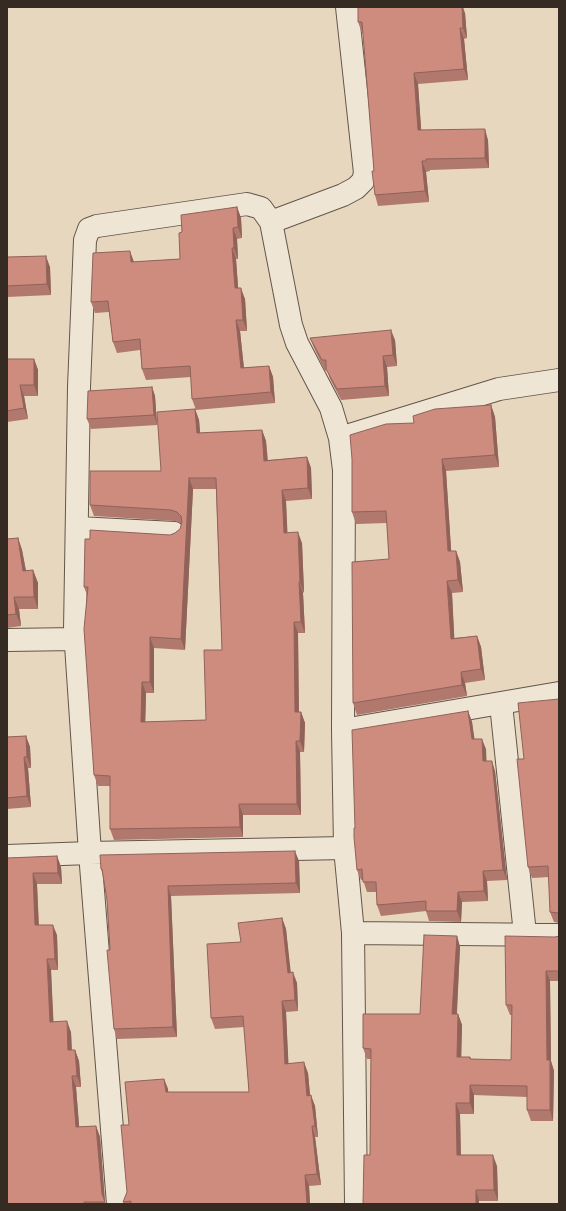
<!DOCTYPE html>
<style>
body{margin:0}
#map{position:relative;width:566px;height:1211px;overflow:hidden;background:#e7d7be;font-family:"IM FELL Double Pica",serif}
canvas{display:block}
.frame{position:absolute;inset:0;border:8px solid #352b22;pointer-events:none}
</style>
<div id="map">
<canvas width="566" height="1211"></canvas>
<div class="frame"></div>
</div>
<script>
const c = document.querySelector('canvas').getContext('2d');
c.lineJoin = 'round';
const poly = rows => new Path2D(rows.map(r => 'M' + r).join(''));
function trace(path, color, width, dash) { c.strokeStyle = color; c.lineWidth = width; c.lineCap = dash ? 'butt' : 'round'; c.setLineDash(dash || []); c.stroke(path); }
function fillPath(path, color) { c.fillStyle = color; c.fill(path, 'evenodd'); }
const minor = poly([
 [271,222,343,195,356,188,363,181,365,173,347,7],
 [340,438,499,389,559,380],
 [78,528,174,533],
 [7,640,76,639],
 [501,704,525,934],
 [343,730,559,693],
 [7,856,90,853,345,848],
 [353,933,559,935],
 [118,1204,90,853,75,630,79,387,85,240,89,229,97,226,247,204,261,208,271,222,291,325,297,343,331,408,340,438,344,470,343,730,345,848,353,933,356,1204]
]);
const wall = poly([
 [465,13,467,38,464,39,468,80,418,84,421,130,488,140,489,168,430,170,430,171,426,172,429,202,378,206,375,195,374,171,363,33,362,33,358,22],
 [237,207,241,218,242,238,237,239,238,259,236,259,238,288,245,299,247,331,240,331,244,368,269,366,273,377,275,403,196,410,192,399,191,377,146,380,142,369,140,350,117,353,113,342,109,312,95,313,91,302,135,262,180,259,182,232],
 [7,257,50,267,51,295,7,297],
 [310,338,395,340,397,366,387,367,389,396,341,400,330,379,327,370,325,371,314,348],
 [7,359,34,359,38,370,38,396,24,396,28,419,7,422],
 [152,387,155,396,157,425,91,429,87,419],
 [491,405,495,417,499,467,446,471,451,551,456,551,460,562,463,592,452,593,454,638,477,636,481,647,485,680,465,683,467,696,357,715,353,703,389,559,387,523,356,524,352,512,414,423],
 [195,409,199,420,200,433,262,430,266,441,268,460,307,457,311,468,312,499,286,501,287,533,302,543,304,592,303,593,305,633,298,633,299,712,301,712,305,723,304,752,300,752,301,815,243,815,243,837,114,840,110,829,110,786,98,786,94,775,87,595,84,587,170,535,175,533,180,529,182,524,181,523,175,521,94,516,90,505,161,471],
 [193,489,216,489,222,650,206,720,145,722,146,693,154,693,154,648,185,650],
 [18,538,22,550,26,570,33,570,38,583,38,609,19,609,21,626,7,628,7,539],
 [559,699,559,923,554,922,550,912,549,877,532,878,528,867,524,759],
 [468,711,472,722,474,739,486,749,486,761,495,771,507,880,487,881,488,901,462,902,461,922,429,921,426,911,381,916,377,905,377,892,367,892,363,880,361,880,357,870,355,828],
 [26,736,30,747,31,768,28,768,31,807,7,809,7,737],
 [57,856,61,867,62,884,37,884,39,925,57,935,58,970,51,970,53,1022,71,1032,72,1050,75,1050,79,1061,81,1087,76,1087,79,1127,96,1126,100,1137,105,1202,106,1204,7,1204,7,858],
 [299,861,300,893,171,896,177,1037,117,1039,114,1029,107,900,103,875,101,869],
 [282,918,286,929,290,972,297,983,298,1011,286,1012,288,1063,308,1073,310,1095,315,1106,318,1137,315,1137,321,1185,309,1186,310,1204,124,1204,123,1202,127,1192,129,1125,164,1079,168,1089,168,1092,249,1092,244,1027,215,1029,211,1018,241,942],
 [457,936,460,947,457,1014,458,1014,462,1025,461,1057,470,1057,471,1059,511,1060,512,1015,510,1015,506,1005,555,937,559,936,559,981,550,981,551,1061,554,1071,553,1121,531,1121,527,1110,527,1097,474,1095,474,1114,460,1114,461,1155,497,1166,498,1201,479,1201,370,1155,371,1059,367,1059,363,1048,420,1014]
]);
const shadedWall = poly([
 [462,7,463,7,465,13,467,38,463,28],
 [460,28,464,39,468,80,464,69],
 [414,73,418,84,422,141,418,130],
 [485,129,488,140,489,168,485,158],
 [422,161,426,172,429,202,425,191],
 [237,207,241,218,242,238,238,227],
 [233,228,237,239,238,259,234,248],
 [232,248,236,259,239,299,235,288],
 [130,251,134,262,135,273,131,262],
 [46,256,50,267,51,295,47,284],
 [241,288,245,299,247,331,243,320],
 [236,320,240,331,245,379,241,368],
 [391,330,395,340,397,366,393,355],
 [383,356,387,367,389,396,385,386],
 [34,359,38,370,38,396,34,385],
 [269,366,273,377,275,403,271,392],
 [20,385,24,396,28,419,24,408],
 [152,387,155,396,157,425,154,415],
 [491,405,495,417,499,467,495,455],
 [195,409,199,420,201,444,197,433],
 [262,430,266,441,268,471,264,461],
 [307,457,311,468,312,499,308,488],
 [442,459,446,471,452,563,448,551],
 [189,478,193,489,185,650,181,639],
 [282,490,286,501,288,544,284,533],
 [298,532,302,543,304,592,300,582],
 [18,538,22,550,28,583,23,571],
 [456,551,460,562,463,592,458,580],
 [33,570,38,583,38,609,34,597],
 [447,581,452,593,455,650,451,639],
 [299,582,303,593,305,633,301,622],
 [14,597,19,609,21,626,16,614],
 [294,622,298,633,299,723,295,712],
 [477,636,481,647,485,680,481,669],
 [150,637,154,648,154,693,150,682],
 [461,672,465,683,467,696,462,685],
 [142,682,146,693,145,733,141,722],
 [468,711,472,722,476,749,472,739],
 [301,712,305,723,304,752,300,741],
 [26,736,30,747,31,768,27,757],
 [482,739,486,749,487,771,483,761],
 [296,741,300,752,301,815,297,804],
 [24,757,28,768,31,807,27,796],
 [492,761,495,771,507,880,503,870],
 [239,804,243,815,243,837,240,827],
 [295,851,299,861,300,893,296,883],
 [57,856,61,867,62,884,58,873],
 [483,871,487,881,488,901,484,891],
 [33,873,37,884,39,936,35,925],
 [168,886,171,896,177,1037,173,1027],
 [458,892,462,902,461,922,457,911],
 [282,918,286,929,292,983,288,973],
 [53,925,57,935,58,970,55,959],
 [457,936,460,947,456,1025,452,1014],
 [47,959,51,970,54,1032,50,1022],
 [546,971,550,981,551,1061,554,1071,553,1121,550,1110,547,1060],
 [293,972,297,983,298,1011,295,1000],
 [282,1001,286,1012,289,1074,285,1064],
 [458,1014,462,1025,461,1068,457,1057],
 [67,1021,71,1032,72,1061,68,1050],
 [75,1050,79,1061,81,1087,77,1076],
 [304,1062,308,1073,311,1106,307,1096],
 [72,1076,76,1087,80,1137,76,1127],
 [164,1079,168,1089,169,1103,166,1092],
 [470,1085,474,1095,474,1114,470,1103],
 [311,1095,315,1106,318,1137,315,1126],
 [456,1103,460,1114,461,1166,457,1155],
 [96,1126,100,1137,105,1202,102,1194],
 [312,1126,315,1137,321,1185,317,1174],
 [493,1155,497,1166,498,1201,494,1190],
 [305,1175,309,1186,310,1204,307,1204],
 [476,1190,479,1201,479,1204,476,1204]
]);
const building = poly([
 [358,7,462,7,463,28,460,28,464,69,414,73,418,130,485,129,485,158,426,159,426,161,422,161,425,191,375,195,372,171,374,171,362,22,358,22,358,7],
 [237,207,238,227,233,228,234,248,232,248,235,288,241,288,243,320,236,320,241,368,269,366,271,392,192,399,190,366,142,369,140,339,113,342,108,301,91,302,93,253,130,251,131,262,180,259,179,233,182,232,181,215,237,207],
 [46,256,47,284,7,286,7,257,46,256],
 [391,330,393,355,383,356,385,386,337,389,326,369,326,360,322,360,310,338,391,330],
 [7,359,34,359,34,385,20,385,24,408,7,411,7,359],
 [152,387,154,415,87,419,88,391,152,387],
 [491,405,495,455,442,459,448,551,456,551,458,580,447,581,451,639,477,636,481,669,461,672,462,685,353,703,352,562,389,559,386,511,352,512,352,459,350,435,386,424,414,423,413,416,435,409,491,405],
 [195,409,197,433,262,430,264,461,307,457,308,488,282,490,284,533,298,532,300,582,299,582,301,622,294,622,295,712,301,712,300,741,296,741,297,804,239,804,240,827,110,829,110,776,94,775,84,629,88,587,84,587,85,539,90,539,90,530,170,535,175,533,180,529,182,522,181,516,177,512,171,510,90,505,90,471,161,471,157,412,195,409],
 [189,478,216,478,222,650,204,650,206,720,141,722,142,682,150,682,150,637,181,639,189,478],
 [18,538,23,571,33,570,34,597,14,597,16,614,7,615,7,539,18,538],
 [559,699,559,913,550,912,548,866,528,867,517,759,524,759,518,703,559,699],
 [468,711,472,739,482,739,483,761,492,761,503,870,483,871,484,891,458,892,457,911,426,911,426,901,377,905,376,882,363,882,362,869,357,870,354,837,354,828,355,828,352,730,468,711],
 [26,736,27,757,24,757,27,796,7,798,7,737,26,736],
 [295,851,296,883,168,886,173,1027,114,1029,107,950,110,950,107,900,102,869,101,869,100,855,295,851],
 [57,856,58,873,33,873,35,925,53,925,55,959,47,959,50,1022,67,1021,68,1050,75,1050,77,1076,72,1076,76,1127,96,1126,102,1194,105,1202,84,1202,84,1204,7,1204,7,858,57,856],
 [282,918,288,973,293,972,295,1000,282,1001,285,1064,304,1062,307,1096,311,1095,315,1126,312,1126,317,1174,305,1175,307,1204,131,1204,131,1201,123,1202,127,1192,121,1125,129,1125,125,1082,164,1079,166,1092,249,1092,243,1016,211,1018,207,944,241,942,238,923,282,918],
 [424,935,457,936,452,1014,458,1014,457,1057,470,1057,470,1059,511,1060,512,1005,506,1005,505,936,555,937,559,936,559,971,546,971,547,1060,550,1060,550,1110,527,1110,527,1086,470,1085,470,1103,456,1103,457,1155,493,1155,494,1190,476,1190,476,1204,363,1204,364,1155,370,1155,371,1049,363,1048,363,1014,420,1014,424,935]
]);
trace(minor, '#625649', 24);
trace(minor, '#efe5d5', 22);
fillPath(wall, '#b1786d');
fillPath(shadedWall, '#906259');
fillPath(building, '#ce8c7f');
trace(building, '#906259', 1);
</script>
